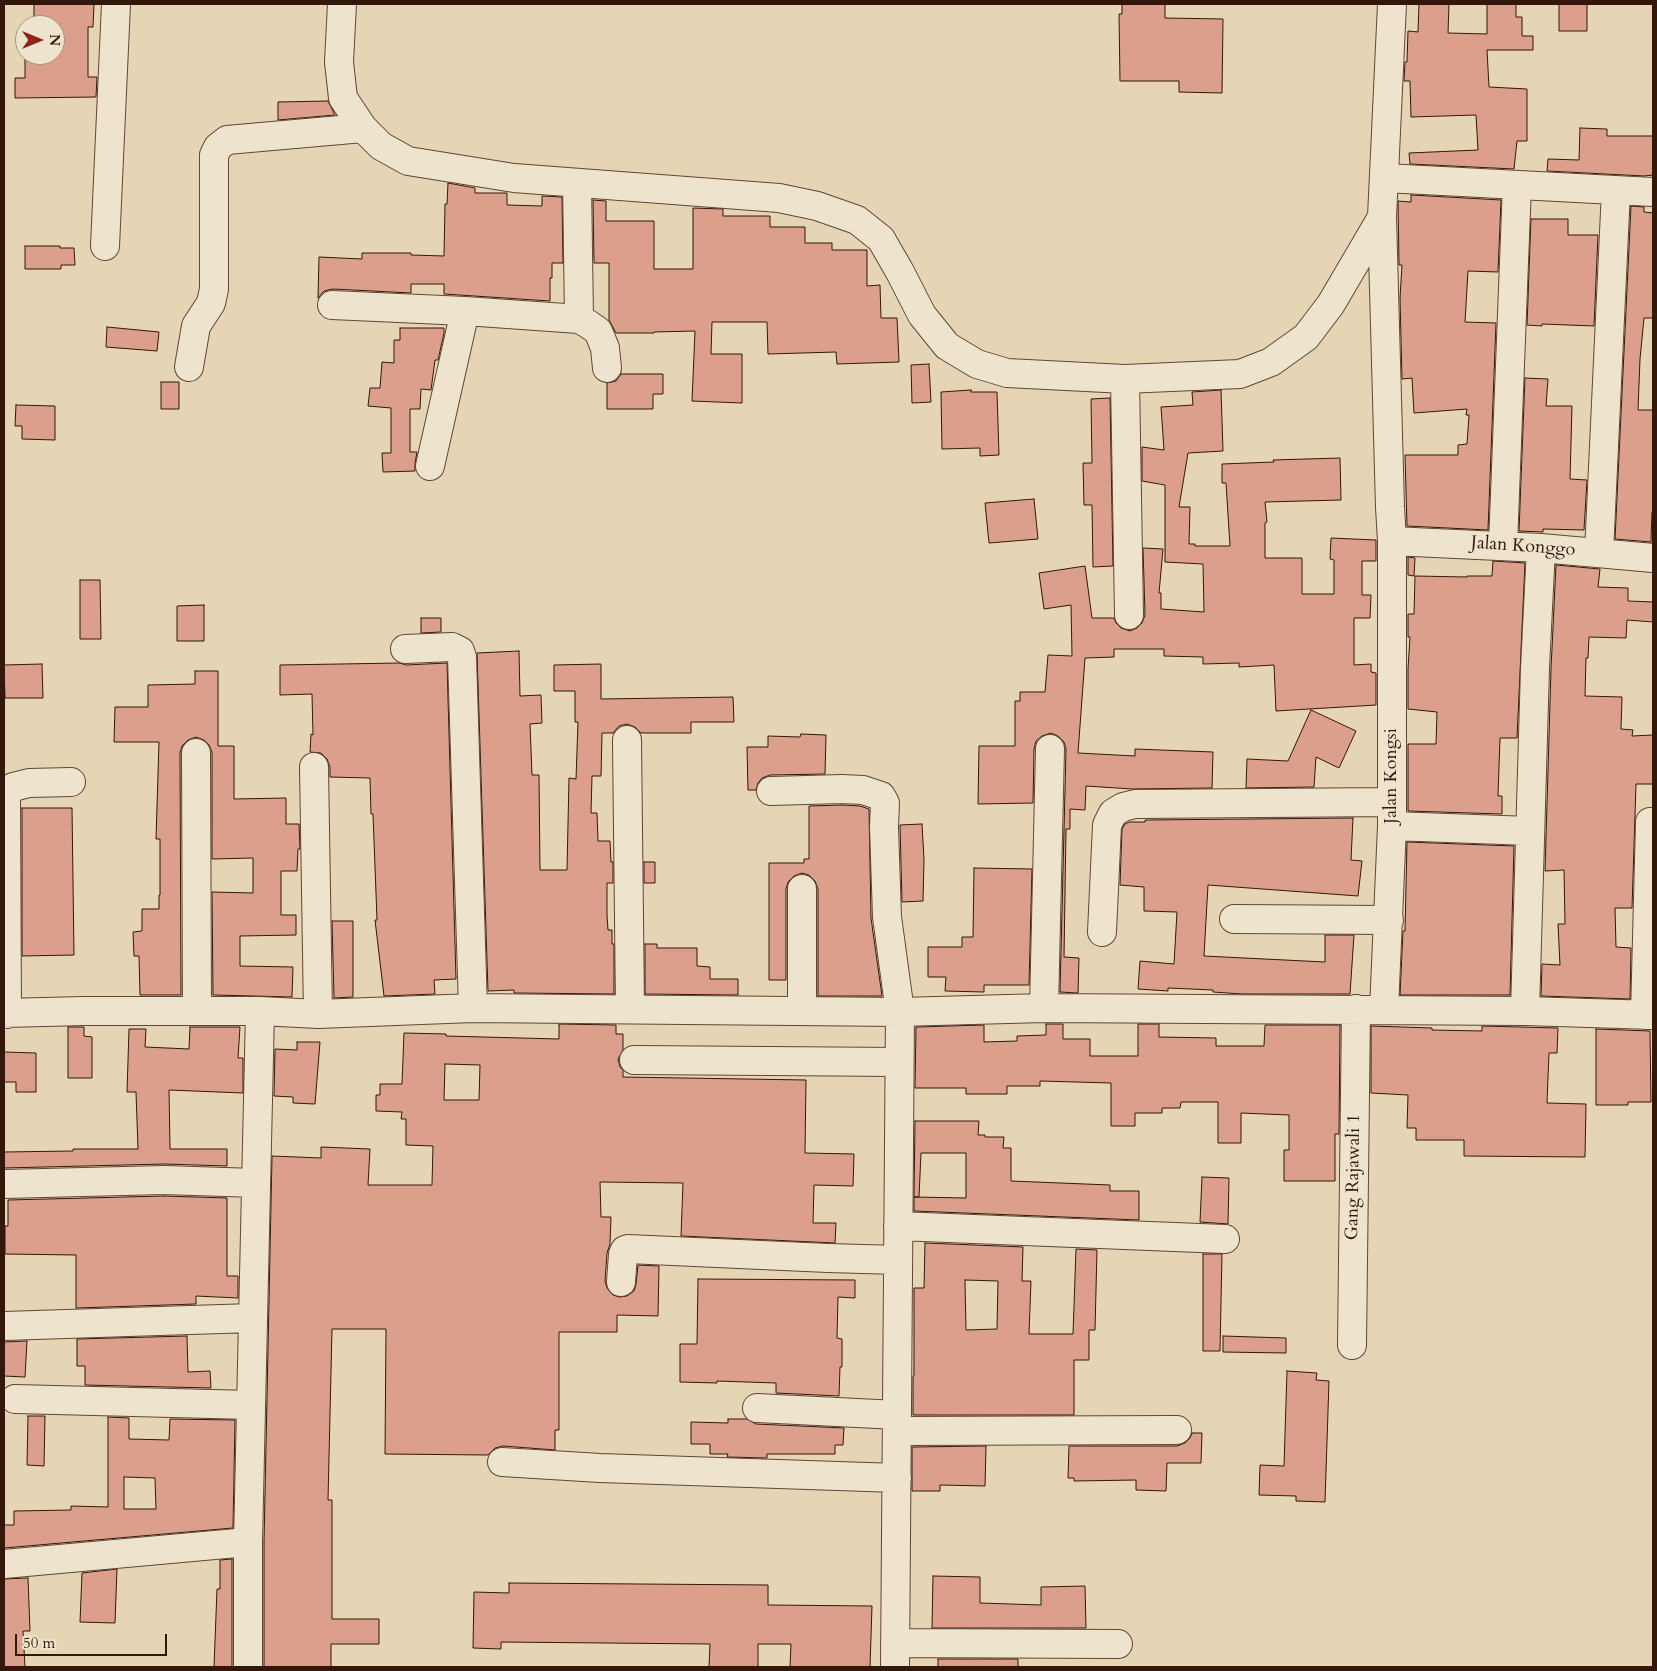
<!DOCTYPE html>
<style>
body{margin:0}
#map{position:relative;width:1657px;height:1671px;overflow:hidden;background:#e5d5b4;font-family:Cardo,serif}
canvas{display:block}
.frame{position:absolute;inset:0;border:5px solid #33170b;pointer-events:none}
.north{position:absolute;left:15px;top:15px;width:50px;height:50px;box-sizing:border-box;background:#eee4ce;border:1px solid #a39280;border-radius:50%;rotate:90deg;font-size:14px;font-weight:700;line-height:20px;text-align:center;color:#33170b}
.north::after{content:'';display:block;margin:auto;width:18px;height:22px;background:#8f2418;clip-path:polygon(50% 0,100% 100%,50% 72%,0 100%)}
.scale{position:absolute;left:15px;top:1634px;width:152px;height:22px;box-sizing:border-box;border:2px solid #33170b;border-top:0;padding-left:6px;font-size:15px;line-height:18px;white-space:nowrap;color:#33170b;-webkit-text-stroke:4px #eee4ce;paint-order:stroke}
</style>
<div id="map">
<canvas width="1657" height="1671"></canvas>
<div class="frame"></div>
<div class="north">N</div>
<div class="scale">50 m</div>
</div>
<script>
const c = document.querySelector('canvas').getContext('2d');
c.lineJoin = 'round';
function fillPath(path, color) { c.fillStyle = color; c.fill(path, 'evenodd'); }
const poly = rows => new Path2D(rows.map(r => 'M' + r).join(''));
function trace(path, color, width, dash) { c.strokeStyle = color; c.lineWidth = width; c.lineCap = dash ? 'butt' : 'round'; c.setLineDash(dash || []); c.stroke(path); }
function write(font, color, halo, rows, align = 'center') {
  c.font = font + ' Cardo,serif'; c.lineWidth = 4; c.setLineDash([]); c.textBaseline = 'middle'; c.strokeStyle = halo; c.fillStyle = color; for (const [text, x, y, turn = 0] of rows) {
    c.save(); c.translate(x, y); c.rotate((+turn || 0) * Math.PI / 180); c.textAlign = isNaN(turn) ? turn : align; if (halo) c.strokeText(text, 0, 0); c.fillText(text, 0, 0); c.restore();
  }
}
const building = poly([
 [34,4,94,4,93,27,88,27,88,77,97,77,96,97,15,98,15,78,25,78,25,32,25,55,55,55,55,25,34,25,34,4],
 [1122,4,1165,4,1165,18,1223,19,1222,93,1179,92,1179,81,1120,81,1119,14,1122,14,1122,4],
 [1419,4,1449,4,1448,33,1487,34,1487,4,1516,4,1516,17,1522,17,1522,36,1533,36,1533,50,1487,50,1489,87,1527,89,1527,141,1517,141,1514,169,1410,164,1409,153,1478,150,1476,115,1411,117,1410,81,1404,81,1405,62,1407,62,1408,31,1418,32,1419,4],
 [1559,4,1587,4,1587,31,1559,31,1559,4],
 [328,101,335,115,278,120,278,102,328,101],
 [1580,128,1607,129,1607,136,1653,136,1653,175,1644,176,1547,171,1548,159,1579,160,1580,128],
 [448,183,475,188,475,193,507,193,507,205,542,206,542,196,562,197,563,263,552,263,552,278,550,278,550,301,444,294,444,284,411,284,411,293,333,289,324,291,318,298,319,257,362,259,362,253,411,253,411,255,444,256,445,204,447,204,448,183],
 [1411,195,1501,200,1498,272,1468,271,1465,322,1496,323,1488,530,1407,526,1405,455,1458,455,1458,445,1467,444,1469,415,1466,415,1467,409,1414,413,1412,378,1402,379,1400,298,1402,265,1399,265,1398,201,1411,202,1411,195],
 [593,200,606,201,606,221,654,221,654,269,693,269,693,208,723,209,723,216,770,216,770,227,805,227,805,243,832,243,832,250,867,250,867,286,880,285,881,318,897,318,899,362,837,364,836,352,768,354,767,322,712,322,711,354,742,354,742,403,692,401,695,331,654,332,654,333,616,333,609,320,609,263,594,263,593,200],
 [1631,206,1644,207,1644,212,1653,213,1653,318,1644,318,1640,359,1638,410,1653,410,1653,512,1652,512,1651,542,1615,539,1631,206],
 [1531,219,1568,219,1568,235,1598,235,1594,326,1542,324,1542,326,1527,325,1531,219],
 [25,246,60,246,60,248,74,248,75,265,61,265,61,269,25,269,25,246],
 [107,327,159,332,157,351,106,347,107,327],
 [400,328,444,328,444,333,438,360,435,360,431,390,421,389,420,409,410,409,410,452,417,452,415,463,415,471,383,472,382,453,391,453,391,408,368,406,370,388,380,388,382,362,394,363,394,340,400,340,400,328],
 [929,364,931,402,912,403,911,365,929,364],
 [621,374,663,374,663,394,653,394,653,409,607,409,607,383,616,381,621,374],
 [1525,378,1548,379,1546,406,1572,406,1570,479,1587,480,1584,530,1543,529,1543,532,1519,531,1525,378],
 [161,382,179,382,179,409,161,409,161,382],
 [971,390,971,392,997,392,999,455,980,456,980,448,942,449,941,392,971,390],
 [1221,390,1223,451,1188,453,1179,507,1190,507,1189,544,1195,544,1195,546,1230,546,1226,483,1222,483,1222,464,1274,462,1273,460,1340,458,1341,500,1265,502,1267,522,1265,523,1265,558,1302,558,1302,594,1334,594,1334,560,1330,559,1331,538,1376,540,1376,561,1362,561,1362,595,1371,595,1370,618,1354,618,1354,665,1371,664,1371,672,1376,673,1376,705,1276,711,1274,665,1239,667,1239,663,1203,664,1203,657,1164,656,1164,649,1114,649,1114,657,1085,658,1078,753,1135,756,1135,749,1213,752,1212,788,1132,789,1086,786,1085,810,1070,809,1070,829,1066,829,1064,957,1079,958,1078,993,1060,992,1066,749,1064,742,1058,736,1051,733,1042,736,1036,741,1034,749,1033,803,978,804,979,746,1015,746,1015,701,1020,701,1020,692,1045,692,1048,655,1072,656,1071,605,1044,609,1039,573,1085,566,1092,618,1114,618,1116,623,1121,628,1130,631,1137,628,1142,623,1145,615,1143,548,1163,549,1159,593,1161,593,1161,609,1204,612,1203,564,1165,562,1165,485,1142,481,1142,447,1164,450,1161,407,1193,405,1192,392,1221,390],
 [1110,398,1113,566,1093,567,1092,505,1084,505,1083,463,1092,463,1091,399,1110,398],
 [16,405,55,406,55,440,22,439,22,426,15,426,16,405],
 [1034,499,1038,539,989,543,985,503,1034,499],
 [1408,557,1415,558,1414,576,1408,575,1408,557],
 [1493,561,1525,563,1517,738,1500,738,1498,796,1502,796,1502,814,1408,811,1408,744,1436,744,1437,712,1408,709,1408,669,1410,637,1408,637,1408,614,1414,614,1415,576,1467,577,1467,576,1492,576,1493,561],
 [1556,565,1600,569,1598,587,1628,588,1628,601,1653,602,1653,622,1627,620,1626,638,1589,637,1588,658,1586,658,1585,696,1622,697,1621,729,1633,730,1632,736,1653,735,1653,784,1636,784,1632,908,1615,908,1616,947,1631,948,1630,999,1541,996,1542,964,1560,965,1558,924,1565,924,1564,870,1545,871,1551,669,1556,565],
 [80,580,100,580,101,639,80,639,80,580],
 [204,605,204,641,177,641,177,606,204,605],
 [421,618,441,618,441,632,421,633,421,618],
 [519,651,520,696,541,695,542,723,530,724,532,775,539,775,540,870,567,870,569,778,576,779,578,722,575,722,575,691,554,691,554,665,601,664,601,699,733,697,734,722,691,722,691,733,641,733,635,727,627,724,619,726,613,733,602,733,601,776,592,776,591,813,597,813,598,841,610,841,611,862,613,862,613,883,607,883,607,915,608,930,612,930,612,944,614,944,614,994,514,993,514,990,488,991,477,653,519,651],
 [400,663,406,665,447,663,456,979,434,980,435,994,384,996,375,920,377,920,373,814,371,814,370,778,330,777,330,767,327,759,321,753,310,752,311,734,313,735,312,694,280,695,280,665,400,663],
 [42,664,43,698,5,698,4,665,42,664],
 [195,671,218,671,218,746,234,746,234,799,286,798,286,824,299,824,300,849,298,849,297,871,281,871,281,915,296,915,296,935,240,936,240,966,293,967,292,997,213,995,212,892,253,893,253,858,212,859,212,752,209,745,204,740,196,737,188,740,182,746,180,753,181,995,140,995,139,956,134,956,133,932,142,931,142,909,159,909,159,895,160,895,160,839,156,839,159,742,114,742,115,707,148,707,148,685,195,684,195,671],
 [1311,710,1356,731,1339,768,1316,757,1314,787,1246,788,1247,759,1288,761,1311,710],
 [801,734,826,735,825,774,770,775,762,778,758,783,756,790,748,790,747,747,768,747,768,736,800,737,801,734],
 [842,805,860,806,869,809,871,918,882,996,818,996,818,889,815,881,809,875,802,873,794,876,788,882,786,889,786,980,769,980,769,863,804,863,804,859,809,859,809,806,842,805],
 [22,808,72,808,74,955,22,956,22,808],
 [1353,818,1351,860,1362,861,1358,896,1208,885,1204,956,1325,962,1325,935,1354,935,1350,994,1242,994,1213,992,1213,990,1168,988,1168,991,1138,989,1140,961,1174,964,1177,912,1144,911,1144,887,1120,885,1122,829,1125,824,1129,822,1145,822,1145,820,1353,818],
 [922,824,924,859,923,901,902,902,900,825,922,824],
 [1407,842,1514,846,1510,995,1400,995,1403,931,1405,931,1407,842],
 [644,862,655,862,655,883,644,883,644,862],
 [974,868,1032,869,1029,985,984,985,984,992,945,991,946,977,928,977,928,947,962,947,962,937,973,937,974,868],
 [332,921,353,921,353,997,334,998,332,921],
 [645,944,657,944,657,948,697,948,697,966,710,967,710,979,738,979,738,995,645,994,645,944],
 [559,1024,616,1025,616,1034,623,1034,623,1050,618,1059,620,1067,623,1070,623,1077,806,1080,805,1153,854,1154,853,1186,814,1185,813,1223,836,1223,835,1243,681,1236,683,1183,600,1182,601,1217,611,1217,610,1244,607,1253,605,1281,607,1288,613,1295,619,1297,627,1296,634,1291,636,1284,638,1265,659,1266,658,1316,617,1315,617,1332,559,1332,559,1430,555,1430,555,1450,503,1446,495,1448,488,1455,385,1454,386,1329,332,1329,328,1500,332,1500,332,1619,379,1619,379,1644,331,1644,331,1667,264,1667,264,1542,272,1156,321,1158,321,1147,370,1149,368,1185,432,1185,433,1146,406,1145,406,1119,401,1119,402,1112,376,1111,376,1095,380,1095,380,1084,402,1084,404,1033,446,1034,446,1036,559,1039,559,1024],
 [445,1064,480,1065,479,1100,444,1100,445,1064],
 [1046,1024,1063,1024,1063,1039,1090,1039,1090,1056,1138,1056,1138,1024,1159,1024,1159,1037,1216,1038,1216,1046,1264,1046,1265,1025,1340,1025,1339,1134,1335,1134,1335,1181,1284,1181,1284,1150,1289,1150,1289,1115,1241,1113,1241,1143,1218,1143,1218,1102,1181,1102,1180,1108,1162,1108,1162,1113,1135,1113,1135,1126,1111,1126,1111,1083,1040,1081,1040,1086,1007,1086,1007,1094,966,1094,966,1088,915,1088,916,1027,984,1025,984,1042,1017,1041,1017,1036,1046,1035,1046,1024],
 [1371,1026,1432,1028,1432,1030,1482,1031,1482,1026,1558,1028,1557,1053,1549,1053,1547,1103,1586,1104,1585,1157,1464,1156,1464,1140,1416,1140,1416,1128,1407,1128,1408,1095,1371,1093,1371,1026],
 [68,1027,84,1027,84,1036,92,1037,92,1078,68,1078,68,1027],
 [190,1027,240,1027,238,1058,243,1058,243,1093,169,1090,170,1149,227,1149,227,1166,164,1164,4,1168,4,1152,73,1151,73,1149,138,1149,136,1092,127,1092,129,1029,146,1029,145,1047,189,1049,190,1027],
 [1596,1029,1650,1031,1651,1102,1628,1102,1628,1105,1596,1105,1596,1029],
 [297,1042,320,1042,315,1104,293,1103,293,1097,274,1096,275,1049,297,1050,297,1042],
 [4,1052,36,1053,36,1092,16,1092,16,1082,4,1082,4,1052],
 [915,1121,979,1121,978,1135,985,1135,985,1137,1004,1137,1003,1148,1011,1148,1011,1181,1110,1185,1110,1191,1139,1191,1139,1220,914,1211,914,1197,966,1198,966,1153,921,1153,919,1197,914,1197,915,1121],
 [1202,1177,1229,1178,1228,1224,1200,1222,1202,1177],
 [164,1196,227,1198,227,1276,238,1276,238,1298,196,1296,196,1304,76,1308,76,1255,5,1254,5,1226,8,1226,8,1200,164,1196],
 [925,1243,1023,1247,1022,1281,1031,1281,1029,1334,1073,1334,1076,1249,1097,1250,1095,1330,1089,1330,1089,1360,1074,1360,1074,1415,913,1415,913,1376,914,1376,914,1288,924,1288,925,1243],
 [965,1280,998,1281,997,1329,966,1330,965,1280],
 [1203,1254,1222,1254,1220,1351,1203,1351,1203,1254],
 [698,1279,855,1280,855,1298,838,1297,837,1338,842,1339,842,1367,840,1367,839,1396,776,1393,776,1383,717,1381,717,1383,680,1382,680,1344,697,1344,698,1279],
 [187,1336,188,1372,210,1371,211,1388,85,1385,85,1366,77,1366,77,1339,187,1336],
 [1223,1336,1286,1338,1286,1353,1223,1352,1223,1336],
 [27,1341,25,1377,4,1376,4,1342,27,1341],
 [1287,1371,1317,1373,1316,1380,1329,1381,1325,1502,1296,1501,1296,1496,1259,1495,1260,1465,1284,1466,1287,1371],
 [28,1416,45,1416,44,1466,27,1465,28,1416],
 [108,1417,129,1418,129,1439,169,1440,170,1419,235,1420,233,1528,4,1548,4,1525,14,1525,14,1511,71,1510,71,1506,108,1507,108,1417],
 [124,1477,155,1478,156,1509,124,1509,124,1477],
 [728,1419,747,1419,756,1424,844,1428,843,1445,835,1445,835,1454,767,1454,767,1458,727,1457,728,1454,710,1454,710,1444,691,1444,691,1422,728,1423,728,1419],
 [1192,1433,1202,1433,1201,1463,1167,1463,1166,1491,1136,1490,1136,1480,1074,1481,1074,1478,1068,1478,1069,1446,1177,1446,1185,1443,1190,1438,1192,1433],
 [986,1446,985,1486,940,1485,940,1491,912,1491,912,1447,986,1446],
 [232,1559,232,1667,214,1667,217,1589,220,1589,220,1560,232,1559],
 [117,1569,115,1623,80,1622,82,1573,117,1569],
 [933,1576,980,1577,980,1603,1041,1605,1041,1587,1085,1586,1086,1628,932,1628,933,1576],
 [28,1578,30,1631,23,1631,25,1667,4,1667,4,1579,28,1578],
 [509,1583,768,1585,768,1605,872,1606,870,1667,790,1667,791,1644,758,1644,758,1667,709,1667,710,1644,501,1642,501,1649,473,1648,474,1592,509,1593,509,1583],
 [938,1659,1018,1659,1018,1667,938,1667,938,1659]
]);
const minor = poly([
 [342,4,339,62,343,98,363,128,381,146,408,161,514,178,779,198,817,206,857,220,881,239,900,272,922,315,947,346,977,364,1007,373,1125,379,1240,374,1271,362,1306,337,1331,304,1382,217],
 [1385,178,1653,192],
 [577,183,579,319],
 [105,246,116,4],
 [332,305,465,311,579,319,588,324,598,331,605,348,607,368],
 [189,367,196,326,211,303,214,289,214,155,218,147,227,140,363,128],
 [1125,379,1129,615],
 [430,466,465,311],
 [1392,541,1541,548,1653,558],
 [1503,545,1517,185],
 [1599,553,1616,190],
 [405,649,452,647,460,651,462,657,473,1008],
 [627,740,630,1008],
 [196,753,197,1011],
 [314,767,318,1014],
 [771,791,842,789,863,790,881,796,885,803,884,827,887,917,900,1012,895,1667],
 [1392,826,1530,831],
 [802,889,802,1011],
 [1234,919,1389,920],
 [1102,932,1107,825,1113,813,1123,807,1135,804,1391,802],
 [1044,1008,1050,749],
 [1384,1010,1392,826,1392,541,1390,507,1382,217,1392,4],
 [1525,1011,1535,668,1541,548],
 [4,1013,84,1011,260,1011,318,1014,473,1008,900,1012,1044,1008,1525,1011,1653,1015],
 [7,1014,6,796,13,787,29,783,71,782],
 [1645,1015,1650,822],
 [634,1060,899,1062],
 [4,1184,164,1180,255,1183],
 [898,1226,1225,1239],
 [621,1282,623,1254,625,1250,628,1249,828,1258,898,1260],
 [4,1326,253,1318],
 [1352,1345,1356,1009],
 [15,1399,251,1405],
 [757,1408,897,1415],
 [897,1431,1177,1430],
 [502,1462,600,1468,897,1478],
 [4,1564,248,1542,260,1011],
 [895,1643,1118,1644],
 [248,1667,248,1542]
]);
const streetNames = [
 ["Jalan Konggo",1523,547,4],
 ["Jalan Kongsi",1392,776,-90],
 ["Gang Rajawali 1",1354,1177,-89]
];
fillPath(building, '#db9f8c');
trace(building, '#33170b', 1);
trace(minor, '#604635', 30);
trace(minor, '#eee4ce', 28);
write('18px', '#33170b', '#eee4ce', streetNames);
</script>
